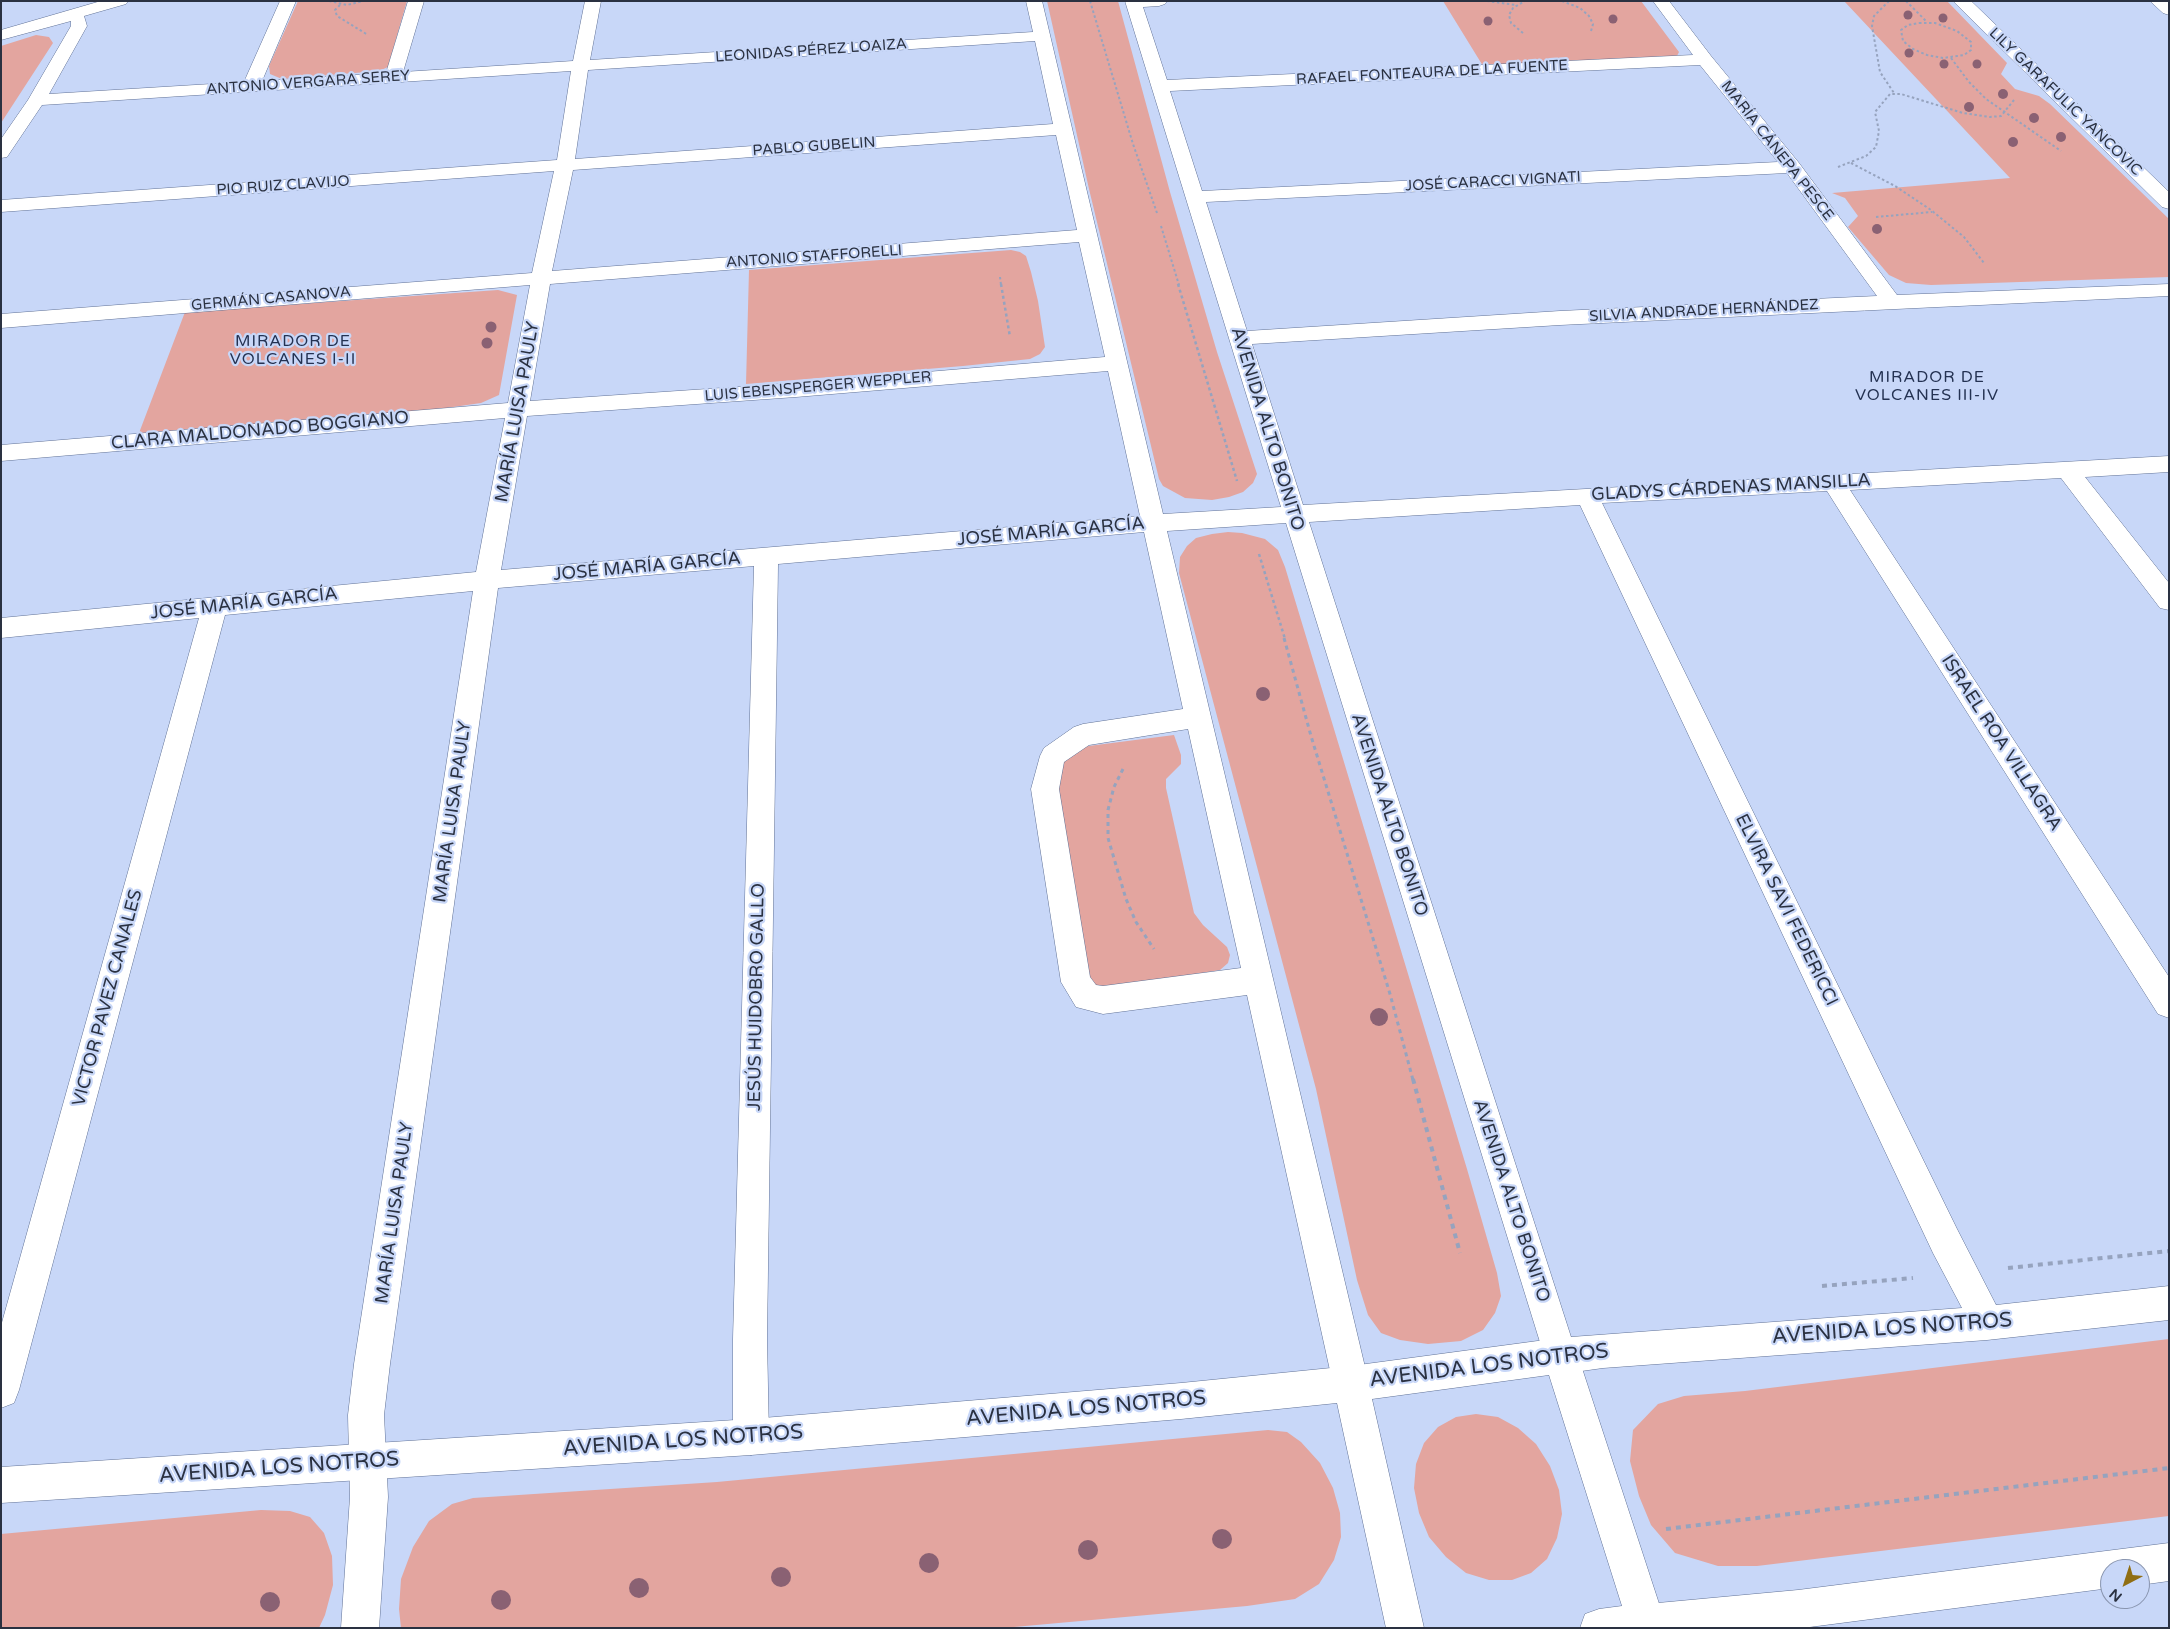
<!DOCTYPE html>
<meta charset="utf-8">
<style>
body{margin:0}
#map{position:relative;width:2170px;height:1629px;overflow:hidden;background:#c8d7f8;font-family:"Varela Round",sans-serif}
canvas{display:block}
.frame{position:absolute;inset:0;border:2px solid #2a3141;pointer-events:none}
.north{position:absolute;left:2100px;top:1559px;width:50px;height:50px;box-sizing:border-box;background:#c8d7f8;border:1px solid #8995af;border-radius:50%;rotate:220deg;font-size:14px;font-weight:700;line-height:20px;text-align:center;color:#2a3141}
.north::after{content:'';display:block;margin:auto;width:18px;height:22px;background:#906e13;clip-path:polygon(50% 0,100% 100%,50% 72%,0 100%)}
</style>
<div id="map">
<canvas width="2170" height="1629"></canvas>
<div class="frame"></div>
<div class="north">N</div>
</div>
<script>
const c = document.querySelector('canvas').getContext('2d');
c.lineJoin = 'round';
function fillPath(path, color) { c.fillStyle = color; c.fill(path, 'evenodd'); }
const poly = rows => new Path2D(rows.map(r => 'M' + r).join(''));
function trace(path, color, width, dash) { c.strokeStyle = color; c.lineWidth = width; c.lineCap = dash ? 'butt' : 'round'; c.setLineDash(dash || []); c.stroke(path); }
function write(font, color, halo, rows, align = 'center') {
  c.font = font + ' "Varela Round",sans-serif'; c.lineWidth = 4.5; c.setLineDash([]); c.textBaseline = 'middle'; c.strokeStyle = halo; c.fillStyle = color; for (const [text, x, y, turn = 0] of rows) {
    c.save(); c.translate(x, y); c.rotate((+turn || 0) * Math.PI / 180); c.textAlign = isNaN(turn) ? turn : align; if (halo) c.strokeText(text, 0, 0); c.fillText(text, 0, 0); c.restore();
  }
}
const green = poly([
 [298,1,407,1,388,67,379,71,282,79,270,74,269,66],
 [1047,1,1118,1,1170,192,1217,352,1257,474,1253,483,1243,492,1229,497,1212,500,1185,498,1163,486,1159,479,1089,189],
 [1443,1,1641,1,1679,52,1677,56,1483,66],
 [1844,1,1947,1,2007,63,2001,74,2015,89,2039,96,2050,104,2169,219,2169,277,1931,285,1906,283,1889,275,1848,227,1858,216,1845,198,1832,193,2010,178],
 [36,35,49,37,53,43,1,123,1,46],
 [1011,250,1020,252,1026,256,1031,272,1038,301,1045,347,1040,354,1030,359,963,366,746,384,749,270],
 [498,290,517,295,499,395,481,403,439,409,296,423,139,433,185,312],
 [1228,532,1242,533,1265,539,1278,550,1285,567,1467,1169,1497,1273,1501,1296,1495,1313,1483,1330,1461,1341,1428,1344,1400,1340,1381,1333,1368,1315,1357,1280,1316,1089,1179,573,1180,557,1187,546,1196,538,1212,534],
 [1174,735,1181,755,1181,764,1166,779,1166,788,1194,913,1203,925,1227,947,1230,955,1228,963,1220,970,1113,988,1097,987,1088,978,1055,772,1058,765,1081,747],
 [2169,1339,2169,1516,1757,1566,1718,1566,1675,1553,1651,1525,1639,1496,1630,1461,1633,1430,1658,1404,1684,1396,1745,1391],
 [1476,1414,1498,1417,1518,1428,1536,1444,1550,1466,1559,1490,1562,1514,1557,1538,1547,1559,1531,1573,1512,1580,1489,1580,1466,1573,1446,1557,1429,1537,1419,1513,1414,1488,1416,1464,1424,1443,1438,1427,1456,1417],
 [1268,1430,1287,1432,1301,1442,1320,1463,1333,1488,1340,1513,1341,1537,1334,1560,1319,1584,1295,1599,1247,1606,1003,1628,401,1628,399,1609,401,1579,413,1547,429,1521,452,1504,473,1498,717,1482],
 [261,1510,290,1511,310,1517,324,1533,332,1556,333,1585,325,1615,319,1628,1,1628,1,1534]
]);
const pathFar3 = poly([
 [329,1,347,5,363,1],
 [1090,1,1133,144,1157,213],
 [1487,1,1516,5],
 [1562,1,1580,8,1589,16,1593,24,1591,31],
 [1889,1,1874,16,1872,26,1880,72,1894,93],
 [1906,1,1927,22],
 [340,5,335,10,337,16,368,35],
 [1919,23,1935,23,1957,31,1971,42,1971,50,1964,55,1943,58,1927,55,1913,49,1903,41,1901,30,1908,25,1919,23],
 [1523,33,1511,23,1509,15,1513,8,1525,1],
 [1951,58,1969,82,1986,99,2061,151],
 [1851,163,1895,186,1931,210,1964,237,1984,263],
 [1838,167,1866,156,1876,147,1879,131,1875,112,1890,94,1901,94,1963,113,1990,117,2001,116,2014,100],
 [1876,217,1932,212],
 [1161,226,1179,285],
 [1000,277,1001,285]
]);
const pathFar2 = poly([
 [1001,284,1010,337],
 [1178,284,1237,481],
 [1259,554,1285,639]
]);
const pathFar1 = poly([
 [1284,638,1311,736,1390,994,1413,1080],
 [1123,769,1114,787,1108,810,1108,838,1126,899,1136,922,1154,949]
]);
const path = poly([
 [1413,1079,1460,1253],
 [2008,1268,2169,1251],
 [1822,1286,1913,1278],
 [1666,1529,2169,1468]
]);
const minor = poly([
 [101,1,128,1,126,4,84,16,87,26,49,94,244,82,280,1,296,1,262,81,386,73,408,1,424,1,403,72,573,61,585,1,601,1,590,60,1033,32,1026,1,1042,1,1163,514,1281,507,1125,1,1167,1,1165,4,1159,6,1143,7,1167,80,1693,55,1653,1,1669,1,1711,56,1799,163,1897,295,2169,284,2169,296,1560,325,1252,344,1303,505,2169,456,2169,472,2085,477,2169,583,2169,610,2160,608,2061,478,1850,490,2169,977,2169,1018,2158,1014,1827,491,1602,503,1957,1229,1996,1305,2169,1286,2169,1320,1987,1340,1603,1368,1560,1374,1548,1368,1286,523,1167,531,1369,1384,1364,1397,1351,1402,1338,1397,1333,1384,1247,995,1103,1014,1076,1007,1061,982,1031,789,1040,756,1044,748,1074,727,1083,724,1183,709,1144,532,778,564,767,1339,769,1437,764,1450,751,1455,738,1450,733,1437,733,1339,754,566,498,588,390,1364,384,1415,388,1497,379,1628,341,1628,350,1497,348,1415,354,1364,473,591,225,615,19,1390,14,1403,1,1408,1,1326,199,618,1,638,1,618,476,572,505,418,1,461,1,445,508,403,530,285,1,328,1,314,532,273,554,171,1,212,1,200,557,160,571,71,42,105,7,157,1,158,1,139,28,100,71,26,71,21,1,40,1,30,101,1],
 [1035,41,1053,124,575,159,588,70,1035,41],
 [1700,65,1778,162,1202,191,1170,91,1700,65],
 [1056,135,1077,230,552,271,573,170,1056,135],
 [1787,173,1877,296,1560,311,1247,331,1206,202,1787,173],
 [1079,242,1105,357,796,383,530,401,550,284,1079,242],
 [1108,371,1140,516,501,570,527,416,796,397,1108,371],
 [1580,505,1933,1253,1962,1308,1571,1337,1309,522,1580,505],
 [1188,729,1241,968,1103,986,1096,985,1090,977,1059,789,1064,762,1089,745,1188,729],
 [1953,1,1971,1,2169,192,2169,209,2162,207,1953,1],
 [2150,1,2168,1,2169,15,2163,13,2150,1],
 [2169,1543,2169,1581,2140,1585,2140,1569,2110,1569,2110,1588,1802,1628,1630,1628,1628,1623,1633,1609,1647,1604,1798,1590,2169,1543]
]);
const tertiary = poly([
 [1560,1338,1572,1344,1578,1356,1667,1628,1580,1628,1585,1614,1599,1609,1622,1606,1549,1375,1372,1399,1424,1628,1386,1628,1337,1403,1181,1419,751,1455,1,1503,1,1467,751,1419,1181,1383,1351,1366,1560,1338]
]);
const trees = [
 [1908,15,4.5],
 [1943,18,4.5],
 [1613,19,4.5],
 [1488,21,4.5],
 [1909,53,4.5],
 [1944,64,4.5],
 [1977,64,4.5],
 [2003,94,5],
 [1969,107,5],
 [2034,118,5],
 [2061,137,5],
 [2013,142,5],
 [1877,229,5],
 [491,327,5.5],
 [487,343,5.5],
 [1263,694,7],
 [1379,1017,9],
 [1222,1539,10],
 [1088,1550,10],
 [929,1563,10],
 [781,1577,10],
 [639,1588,10],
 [501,1600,10],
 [270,1602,10]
];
const farStreetnames = [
 ["LEONIDAS PÉREZ LOAIZA",811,51,-4],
 ["RAFAEL FONTEAURA DE LA FUENTE",1432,73,-3],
 ["ANTONIO VERGARA SEREY",308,83,-4],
 ["LILY GARAFULIC YANCOVIC",2065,102,44],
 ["PABLO GUBELIN",814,147,-4],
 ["MARÍA CÁNEPA PESCE",1777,151,52],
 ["JOSÉ CARACCI VIGNATI",1493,182,-3],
 ["PIO RUIZ CLAVIJO",283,186,-4],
 ["ANTONIO STAFFORELLI",814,257,-4],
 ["GERMÁN CASANOVA",271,299,-5],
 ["SILVIA ANDRADE HERNÁNDEZ",1704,311,-3],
 ["LUIS EBENSPERGER WEPPLER",818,387,-5]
];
const farNeighbourhoodnames = [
 ["MIRADOR DE",293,342],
 ["VOLCANES I-II",293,360],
 ["MIRADOR DE",1927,378],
 ["VOLCANES III-IV",1927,396]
];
const streetNames = [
 ["MARÍA LUISA PAULY",518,412,-80],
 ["AVENIDA ALTO BONITO",1267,429,73],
 ["CLARA MALDONADO BOGGIANO",260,431,-5],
 ["GLADYS CÁRDENAS MANSILLA",1731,488,-3],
 ["JOSÉ MARÍA GARCÍA",1051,532,-5],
 ["JOSÉ MARÍA GARCÍA",647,567,-5],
 ["JOSÉ MARÍA GARCÍA",244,604,-6],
 ["ISRAEL ROA VILLAGRA",2001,743,57],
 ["MARÍA LUISA PAULY",453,812,-82],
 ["AVENIDA ALTO BONITO",1389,815,72],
 ["ELVIRA SAVI FEDERICCI",1786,910,64],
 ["JESÚS HUIDOBRO GALLO",757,997,-89],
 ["VICTOR PAVEZ CANALES",108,998,-75],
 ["AVENIDA ALTO BONITO",1511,1201,72],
 ["MARÍA LUISA PAULY",395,1213,-82]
];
const nearStreetnames = [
 ["AVENIDA LOS NOTROS",1892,1329,-4],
 ["AVENIDA LOS NOTROS",1489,1366,-7],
 ["AVENIDA LOS NOTROS",1086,1409,-5],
 ["AVENIDA LOS NOTROS",683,1441,-4],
 ["AVENIDA LOS NOTROS",279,1468,-4]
];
fillPath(green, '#e3a59f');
trace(minor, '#617296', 1);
trace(tertiary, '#617296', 1);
trace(pathFar3, '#96a3be', 2, [2.5, 2.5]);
trace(pathFar2, '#96a3be', 2.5, [3, 3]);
trace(pathFar1, '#96a3be', 3, [4, 4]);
trace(path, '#96a3be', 4, [5, 5]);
fillPath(minor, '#fff');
fillPath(tertiary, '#fff');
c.fillStyle = '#8a6173';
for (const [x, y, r] of trees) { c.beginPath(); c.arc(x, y, r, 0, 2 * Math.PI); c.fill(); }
write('15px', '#2a3141', '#c8d7f8', farStreetnames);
c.letterSpacing = '1px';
write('16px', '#243252', '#c8d7f8', farNeighbourhoodnames);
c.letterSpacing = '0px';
write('18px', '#2a3141', '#c8d7f8', streetNames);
write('21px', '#2a3141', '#c8d7f8', nearStreetnames);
</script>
